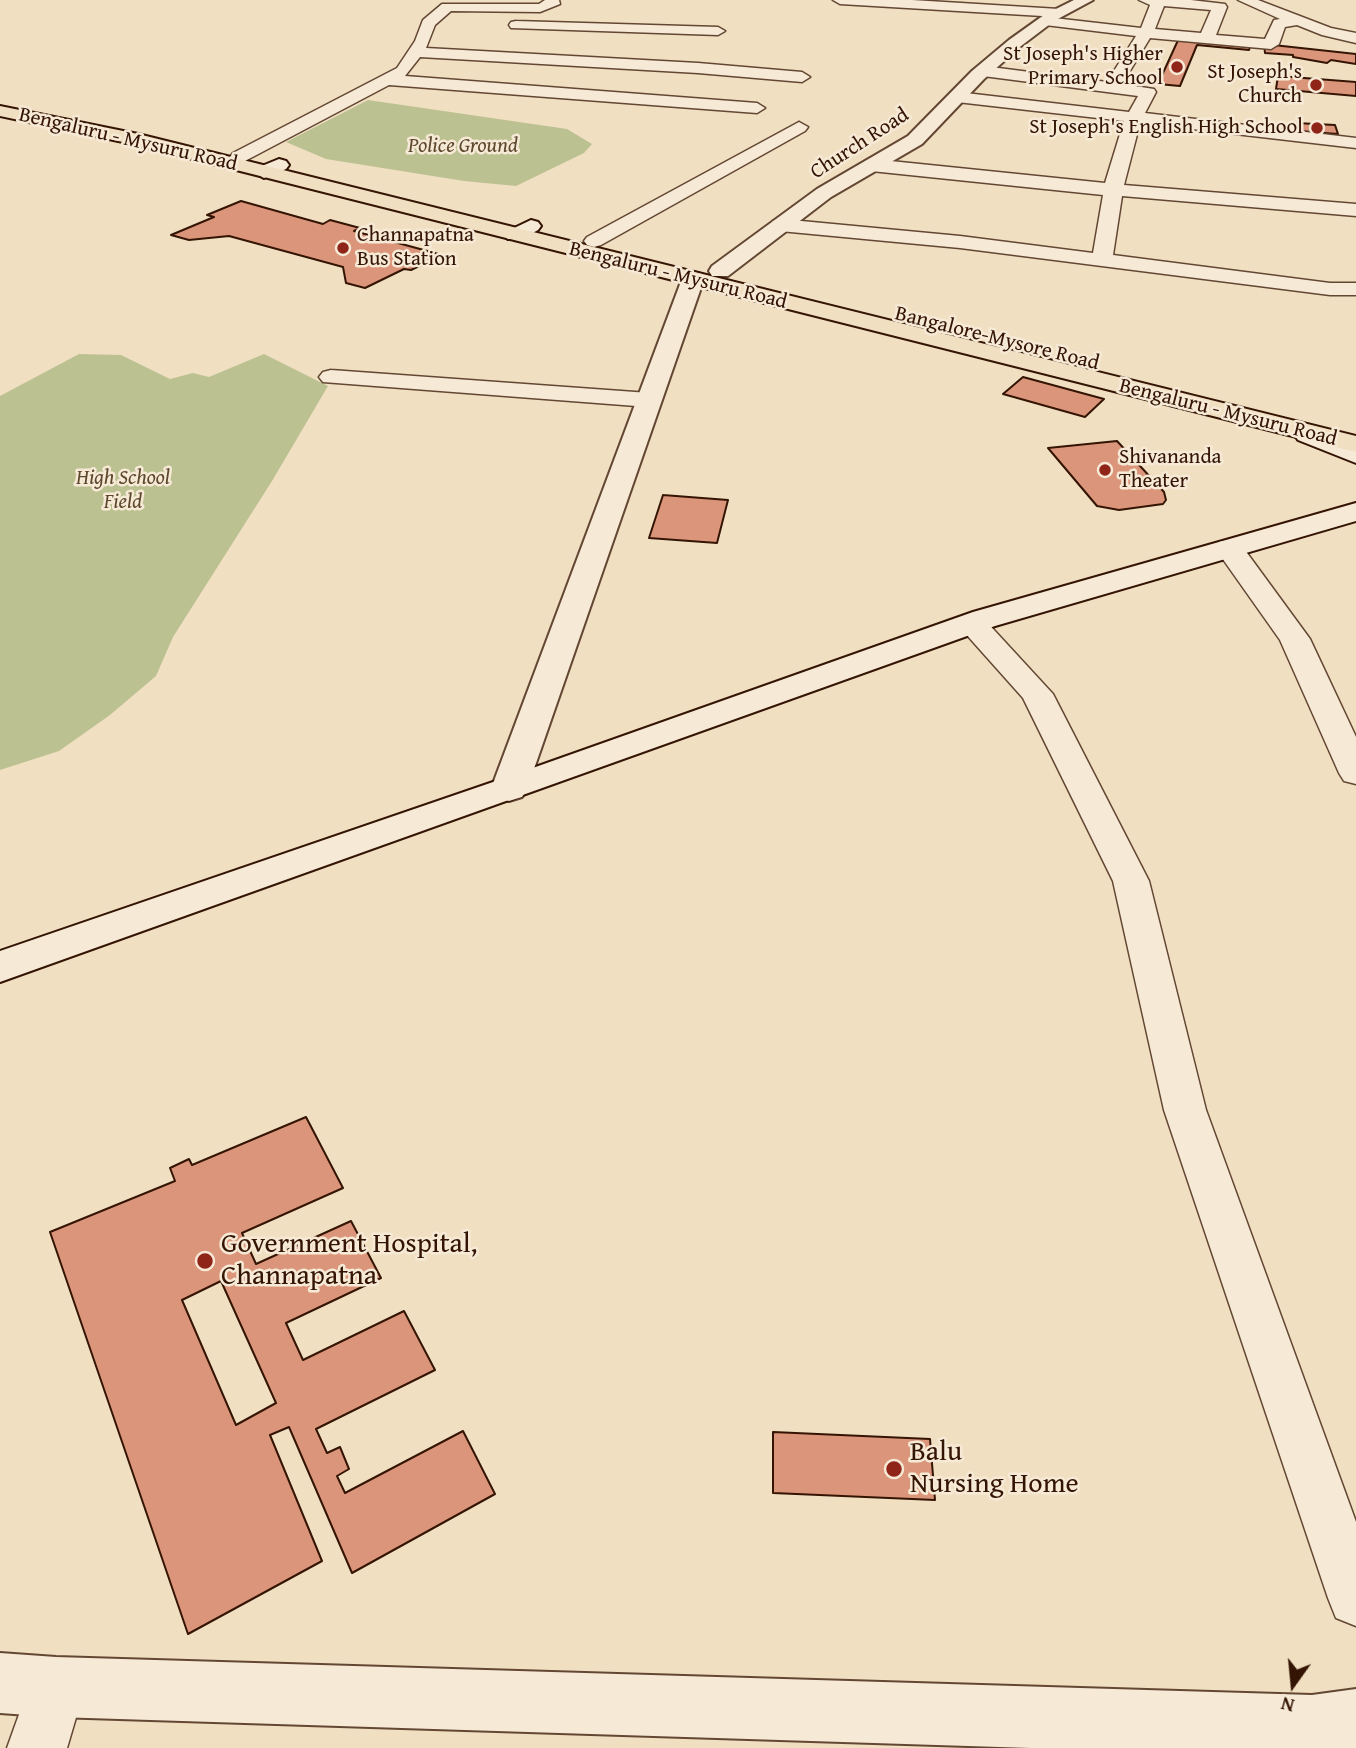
<!DOCTYPE html>
<style>
body{margin:0}
#map{position:relative;width:1356px;height:1748px;overflow:hidden;background:#f1dfc2;font-family:"Gentium Book Plus",serif}
canvas{display:block}
.north{position:absolute;left:1258px;top:1650px;width:70px;height:70px;-webkit-text-stroke:5px #f6ead7;paint-order:stroke;rotate:195deg;font-size:19px;font-weight:700;line-height:28px;text-align:center;color:#341403}
.north::after{content:'';display:block;margin:auto;width:24px;height:32px;background:#341403;clip-path:polygon(50% 0,100% 100%,50% 72%,0 100%)}
</style>
<div id="map">
<canvas width="1356" height="1748"></canvas>
<div class="north">N</div>
</div>
<script>
const c = document.querySelector('canvas').getContext('2d');
c.lineJoin = 'round';
function fillPath(path, color) { c.fillStyle = color; c.fill(path, 'evenodd'); }
const poly = rows => new Path2D(rows.map(r => 'M' + r).join(''));
function trace(path, color, width, dash) { c.strokeStyle = color; c.lineWidth = width; c.lineCap = dash ? 'butt' : 'round'; c.setLineDash(dash || []); c.stroke(path); }
function write(font, color, halo, rows, align = 'center') {
  c.font = font + ' "Gentium Book Plus",serif'; c.lineWidth = 5; c.setLineDash([]); c.textBaseline = 'middle'; c.strokeStyle = halo; c.fillStyle = color; for (const [text, x, y, turn = 0] of rows) {
    c.save(); c.translate(x, y); c.rotate((+turn || 0) * Math.PI / 180); c.textAlign = isNaN(turn) ? turn : align; if (halo) c.strokeText(text, 0, 0); c.fillText(text, 0, 0); c.restore();
  }
}
const green = poly([
 [368,100,567,129,592,144,584,153,516,186,464,181,326,159,286,142],
 [79,354,121,355,170,379,193,373,209,377,264,354,328,386,272,481,173,637,156,676,110,715,59,751,0,770,0,396]
]);
const building = poly([
 [1179,38,1251,44,1249,50,1197,45,1180,86,1158,84,1179,38],
 [1264,44,1356,54,1356,64,1331,60,1327,63,1293,57,1293,55,1265,53,1264,44],
 [1278,76,1356,82,1356,96,1276,89,1278,76],
 [1296,123,1335,125,1338,134,1298,131,1296,123],
 [241,201,323,224,330,220,360,228,354,231,442,255,411,270,404,269,365,288,346,283,343,267,229,236,189,240,171,235,214,217,207,215,241,201],
 [1023,377,1104,399,1085,417,1003,394,1023,377],
 [1117,441,1164,492,1166,500,1163,504,1119,510,1097,506,1048,448,1117,441],
 [663,495,728,500,717,543,649,538,663,495],
 [306,1117,343,1188,242,1233,256,1264,351,1221,381,1278,286,1323,303,1360,404,1311,435,1370,316,1429,327,1453,340,1447,349,1469,337,1476,345,1493,463,1431,495,1494,352,1573,289,1427,270,1435,322,1561,188,1634,50,1232,175,1181,170,1168,189,1159,192,1165,306,1117],
 [221,1281,276,1403,236,1425,182,1300,221,1281],
 [773,1432,930,1439,935,1500,773,1493,773,1432]
]);
const minor = poly([
 [545,0,559,0,560,4,540,12,451,11,435,25,426,48,698,63,802,72,810,77,802,82,698,73,420,57,405,76,757,103,765,108,757,113,389,85,245,161,239,162,230,157,233,153,397,68,415,41,423,20,442,4,539,4,545,0],
 [833,0,912,0,1059,9,1066,13,1059,17,840,4,833,0],
 [1139,0,1191,0,1225,4,1227,7,1216,35,1265,39,1274,20,1280,19,1238,0,1258,0,1331,28,1356,33,1356,43,1322,35,1297,25,1285,27,1279,44,1271,49,1150,38,1122,84,1154,89,1156,92,1145,113,1356,138,1356,148,1140,123,1124,185,1356,204,1356,216,1122,196,1113,255,1330,283,1356,283,1356,295,1330,295,960,248,780,231,773,229,770,225,773,221,780,219,960,236,1093,253,1103,195,871,171,862,165,871,159,1105,183,1124,121,957,102,949,97,957,92,1129,112,1138,96,983,76,975,71,983,66,1107,82,1136,36,1045,25,1038,21,1045,17,1141,28,1150,5,1139,0],
 [1164,6,1211,10,1201,33,1155,29,1164,6],
 [516,21,718,27,725,31,718,35,511,28,509,25,511,22,516,21],
 [799,122,808,127,805,131,601,245,594,247,587,245,584,241,587,237,799,122],
 [331,370,649,393,658,395,661,400,658,405,649,407,323,382,319,377,323,372,331,370],
 [1229,540,1239,542,1310,639,1356,737,1356,784,1344,781,1339,773,1280,640,1215,548,1219,542,1229,540],
 [972,615,983,618,1053,694,1149,881,1206,1110,1356,1522,1356,1626,1336,1618,1328,1598,1164,1110,1113,881,1023,698,957,624,961,618,972,615],
 [56,1658,76,1667,85,1687,67,1748,7,1748,36,1667,56,1658]
]);
const tertiary = poly([
 [1074,0,1093,0,1054,21,1021,46,984,79,922,144,831,197,728,276,712,276,709,271,712,266,817,189,908,136,972,71,1009,40,1044,15,1074,0],
 [693,272,701,274,704,279,527,789,522,797,509,801,496,797,491,789,682,279,685,274,693,272],
 [0,1653,56,1657,1312,1695,1356,1689,1356,1748,1031,1748,56,1717,0,1713,0,1653]
]);
const secondary = poly([
 [279,159,286,161,289,165,286,169,264,178,254,172,257,168,279,159],
 [531,220,538,222,541,226,538,230,522,239,508,239,504,235,508,231,531,220],
 [1307,426,1356,445,1356,463,1298,440,1294,434,1298,428,1307,426],
 [1356,503,1356,521,995,626,0,982,0,951,496,781,973,612,1356,503]
]);
const primary = poly([
 [0,106,138,134,1356,436,1356,452,137,145,0,116,0,106]
]);
const markers = [
 [1177,67,7,"#8f2418"],
 [1316,85,7,"#8f2418"],
 [1317,128,7,"#8f2418"],
 [343,248,7,"#8f2418"],
 [1105,470,7,"#8f2418"],
 [205,1261,9,"#8f2418"],
 [894,1469,9,"#8f2418"]
];
const farPoinames = [
 ["St Joseph's Higher",1163,55],
 ["Primary School",1163,79],
 ["St Joseph's",1302,73],
 ["Church",1302,97],
 ["St Joseph's English High School",1303,128],
 ["Channapatna",357,236,"left"],
 ["Bus Station",357,260,"left"],
 ["Shivananda",1119,458,"left"],
 ["Theater",1119,482,"left"]
];
const farStreetnames = [
 ["Bengaluru - Mysuru Road",128,140,13],
 ["Church Road",860,144,-33],
 ["Bengaluru - Mysuru Road",678,276,14],
 ["Bangalore-Mysore Road",997,339,14],
 ["Bengaluru - Mysuru Road",1228,413,14]
];
const farParknames = [
 ["Police Ground",463,147],
 ["High School",123,479],
 ["Field",123,503]
];
const nearPoinames = [
 ["Government Hospital,",221,1245],
 ["Channapatna",221,1277],
 ["Balu",910,1453],
 ["Nursing Home",910,1485]
];
fillPath(green, '#bcc192');
fillPath(building, '#db957a');
trace(building, '#341403', 2);
trace(minor, '#634733', 3);
trace(tertiary, '#634733', 4);
trace(secondary, '#341403', 4);
trace(primary, '#341403', 4);
fillPath(minor, '#f6ead7');
fillPath(tertiary, '#f6ead7');
fillPath(secondary, '#f6ead7');
fillPath(primary, '#f1dfc2');
for (const [x, y, r, color] of markers) { const dot = new Path2D(); dot.arc(x, y, r, 0, 2 * Math.PI); c.fillStyle = color; c.fill(dot); trace(dot, '#f6ead7', 2.5); }
write('21px', '#341403', '#f6ead7', farPoinames, 'right');
write('21px', '#341403', '#f6ead7', farStreetnames);
write('italic 21px', '#5d482e', '#f6ead7', farParknames);
write('28px', '#341403', '#f6ead7', nearPoinames, 'left');
</script>
